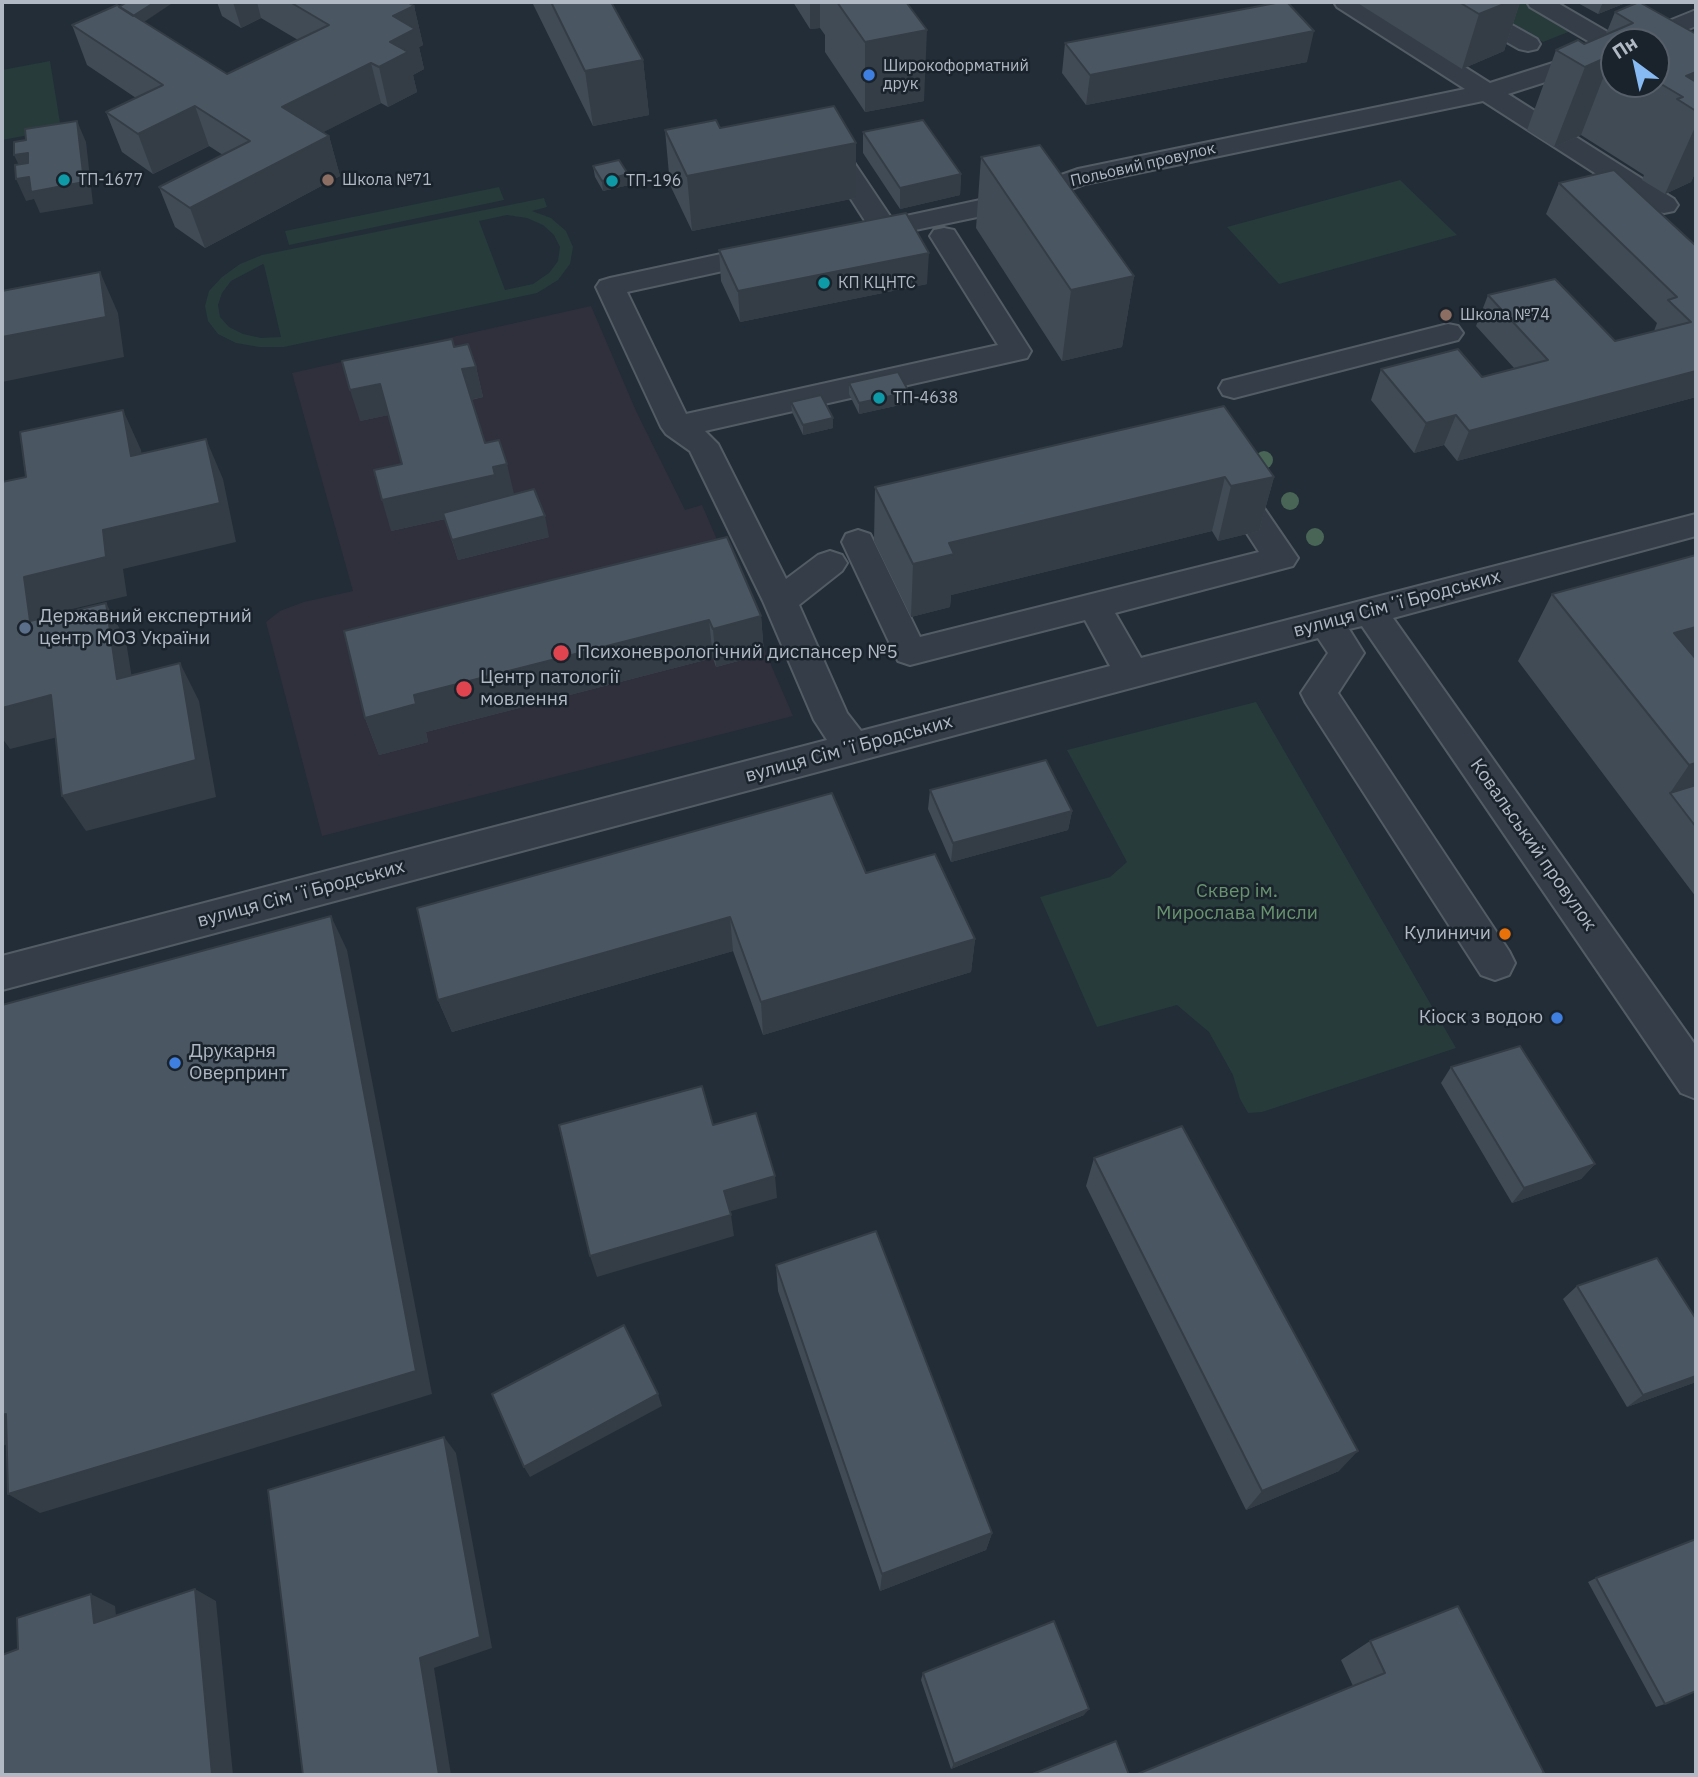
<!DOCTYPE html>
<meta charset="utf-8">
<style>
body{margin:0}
#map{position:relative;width:1698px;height:1777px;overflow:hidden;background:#222d37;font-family:"IBM Plex Sans",sans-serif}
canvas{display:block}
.frame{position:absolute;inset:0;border:4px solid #b0b9c4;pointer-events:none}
.north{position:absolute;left:1600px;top:28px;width:70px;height:70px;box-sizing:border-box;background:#1a232c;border:2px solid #565f69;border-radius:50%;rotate:327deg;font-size:19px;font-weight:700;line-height:28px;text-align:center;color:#b0b9c4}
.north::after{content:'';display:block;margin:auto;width:24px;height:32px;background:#87baf2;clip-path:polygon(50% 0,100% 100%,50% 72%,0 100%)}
</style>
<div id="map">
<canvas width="1698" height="1777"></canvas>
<div class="frame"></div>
<div class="north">Пн</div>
</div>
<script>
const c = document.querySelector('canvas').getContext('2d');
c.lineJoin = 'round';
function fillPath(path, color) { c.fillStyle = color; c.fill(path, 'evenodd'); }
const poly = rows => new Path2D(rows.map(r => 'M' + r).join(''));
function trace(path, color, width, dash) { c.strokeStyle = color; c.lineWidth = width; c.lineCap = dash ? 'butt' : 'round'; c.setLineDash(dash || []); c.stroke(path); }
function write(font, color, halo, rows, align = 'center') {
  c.font = font + ' "IBM Plex Sans",sans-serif'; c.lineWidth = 5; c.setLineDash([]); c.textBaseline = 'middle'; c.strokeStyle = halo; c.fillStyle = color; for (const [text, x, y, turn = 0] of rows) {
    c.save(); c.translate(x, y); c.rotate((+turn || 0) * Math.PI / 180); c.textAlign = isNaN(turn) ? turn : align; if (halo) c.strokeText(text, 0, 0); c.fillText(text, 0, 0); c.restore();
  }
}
const medical = poly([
 [591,306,636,411,685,510,702,505,793,716,322,836,266,622,280,611,304,602,353,591,292,373]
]);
const green = poly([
 [1479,2,1556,2,1591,23,1543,42],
 [50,61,61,129,2,140,2,70],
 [1400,180,1457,235,1279,284,1227,227],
 [499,187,504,200,289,245,285,231],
 [544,198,547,207,532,211,551,218,566,231,573,247,570,264,558,280,537,293,284,347,259,347,236,343,218,334,208,321,205,306,209,291,222,277,240,264,262,255],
 [507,215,527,218,543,225,554,235,560,247,558,261,549,273,533,284,505,290,479,221],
 [263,264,264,265,281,337,261,338,243,334,229,327,220,317,218,305,222,293,231,281],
 [1256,702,1456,1048,1262,1112,1248,1113,1240,1099,1233,1075,1209,1032,1177,1005,1097,1027,1040,897,1110,877,1127,862,1067,750]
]);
const minor = poly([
 [1334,2,1362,2,1490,83,1600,48,1530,7,1527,2,1556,2,1623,41,1614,42,1614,60,1508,94,1674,199,1678,205,1674,211,1664,213,1654,211,1483,101,1085,184,1025,207,858,242,848,240,844,234,848,228,867,224,815,143,819,137,828,135,837,137,892,219,1008,194,1078,169,1465,89,1337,7,1334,2],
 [1442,2,1471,2,1537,39,1540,44,1537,49,1528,51,1519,49,1445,7,1442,2],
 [1696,10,1696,26,1656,43,1626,42,1629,37,1696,10],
 [944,228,954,230,1031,351,1027,358,705,431,718,444,786,579,818,555,830,551,842,555,847,563,842,571,799,605,847,713,861,731,1110,666,1085,620,910,665,898,661,842,542,846,534,858,530,870,534,874,542,920,637,1259,552,1215,484,1220,476,1231,473,1242,476,1298,558,1293,566,1115,613,1141,658,1696,514,1696,536,1393,618,1696,1046,1696,1099,1681,1093,1362,626,1349,629,1364,653,1338,693,1509,951,1515,963,1509,975,1495,980,1481,975,1306,703,1301,693,1328,653,1318,638,2,990,2,956,827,740,814,720,763,601,690,451,666,434,661,427,596,287,600,281,610,278,772,243,782,246,786,252,782,258,627,292,686,414,998,345,930,236,934,230,944,228],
 [1448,324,1458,326,1463,333,1458,340,1234,398,1223,395,1219,388,1223,381,1448,324]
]);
const trees = [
 [1264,460],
 [1290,501],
 [1315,537]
];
const wall = poly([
 [217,2,407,2,414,6,423,45,419,47,424,69,413,75,417,92,388,107,381,103,323,132,329,136,340,176,205,248,175,227,159,187,223,155,209,146,153,174,122,152,106,112,136,98,87,65,72,25,144,22,227,74,298,40,261,18,241,28,222,16],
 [532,2,611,2,643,60,649,115,593,126],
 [793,2,906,2,924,101,865,112,825,52,825,35,820,28,810,29],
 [1356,2,1520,2,1504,51,1462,69],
 [1576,2,1628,2,1598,14],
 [1615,12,1696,34,1696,171,1691,182,1665,194,1642,180,1644,175,1581,135,1554,147,1527,130,1556,50,1584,44,1606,34],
 [1614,42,1656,42,1656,84,1614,84],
 [1065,43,1307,62,1086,105,1062,73],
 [720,128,856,143,856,198,692,231,670,185,665,130],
 [863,132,961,174,960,195,900,209,863,153],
 [981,157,1134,276,1122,347,1062,361,976,228],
 [593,166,628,174,629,185,603,191,595,177],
 [1559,183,1696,246,1696,397,1457,461,1444,445,1414,453,1371,400,1381,369,1482,377,1514,368,1476,326,1488,295,1615,341,1654,331,1657,323,1546,214],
 [719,250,927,284,740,322,721,281],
 [454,347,476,367,483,397,471,400,485,443,514,494,549,537,458,560,445,519,391,531,402,464,388,415,360,421],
 [849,383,909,392,909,403,859,414,849,394],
 [791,402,833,418,833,428,803,435,792,412],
 [1224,406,1274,477,1259,531,1218,541,1212,531,951,595,950,607,911,617,874,541,875,487],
 [1696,555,1696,897,1518,661,1552,594],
 [761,616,764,654,716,667,713,658,426,732,428,742,379,755,365,718,344,631],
 [930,790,1072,811,1068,830,951,862,928,809],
 [866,873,975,939,971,972,763,1035,733,951,452,1032,438,1000],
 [1451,1067,1595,1164,1581,1179,1512,1203,1441,1083],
 [1094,1158,1339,1471,1246,1510,1086,1186],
 [776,1265,992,1533,986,1550,880,1591,778,1291],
 [1577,1286,1696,1319,1696,1382,1627,1407,1563,1299],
 [1596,1578,1665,1704,1656,1707,1588,1582],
 [1370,1641,1539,1775,1353,1686,1341,1660],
 [923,1673,1084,1715,951,1769,921,1680]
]);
const shadedWall = poly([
 [155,2,174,2,135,28,131,17],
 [233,2,257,2,261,18,241,28],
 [810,2,820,2,820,28,810,29],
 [1509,2,1520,2,1504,51,1462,69,1479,14],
 [1603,2,1628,2,1598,14],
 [414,6,423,45,419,47,424,69,413,75,417,92,388,107,379,67,390,42,393,16],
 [927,30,924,101,865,112,865,42],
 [1314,31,1307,62,1086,105,1090,75],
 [1612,55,1581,135,1554,147,1585,67],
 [643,60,649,115,593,126,585,71],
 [371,63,381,103,294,147,282,107],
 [1696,72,1696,111,1686,76],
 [195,106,209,146,153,174,138,134],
 [77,121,86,142,93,204,40,213,34,199,26,201,16,179],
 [1696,125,1696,171,1691,182,1665,194],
 [329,136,340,176,205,248,190,208],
 [856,143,856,198,692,231,687,176],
 [28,153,37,174,24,176,14,155],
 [628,174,629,185,603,191,602,181],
 [961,174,960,195,900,209,900,188],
 [929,253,927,284,740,322,738,291],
 [100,272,118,313,124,357,2,382,2,337],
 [1134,276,1122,347,1062,361,1071,290],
 [476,367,483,397,469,400,462,369],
 [1696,371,1696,397,1457,461,1469,431],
 [380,384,389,415,360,421,350,390],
 [909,392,909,403,859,414,859,403],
 [123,410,141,450,149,496,131,456],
 [1456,415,1444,445,1414,453,1426,423],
 [833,418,833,428,803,435,803,425],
 [206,439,223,479,236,542,123,569,127,596,47,615,52,659,30,621,24,577,103,530],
 [507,464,514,494,445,519,391,531,382,500],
 [1225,477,1212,531,951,595,950,607,911,617,913,564,949,543],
 [1274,477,1259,531,1218,541,1231,486],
 [545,516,549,537,458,560,452,540],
 [106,603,126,641,138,716,117,679],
 [761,616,764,654,716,667,713,629],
 [709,620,713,658,426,732,428,742,379,755,365,718,414,695],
 [1696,627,1696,681,1674,633],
 [180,663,199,701,216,797,86,831,62,796],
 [51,695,74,733,10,749,2,738,2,708],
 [1696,763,1696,813,1670,793,1689,765],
 [1072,811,1068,830,951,862,953,843],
 [331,916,347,950,432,1394,40,1513,8,1494],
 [730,917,733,951,452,1032,438,1000],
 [975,939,971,972,763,1035,761,1002],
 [1595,1164,1581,1179,1512,1203,1524,1188],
 [775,1176,777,1198,728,1212,724,1191],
 [731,1215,734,1236,597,1277,590,1256],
 [1696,1376,1696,1382,1627,1407,1643,1395],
 [658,1394,662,1406,530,1477,524,1467],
 [6,1414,38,1435,2,1446,2,1415],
 [444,1437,456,1453,492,1648,434,1668,451,1775,439,1775,420,1658],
 [1358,1451,1339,1471,1246,1510,1262,1491],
 [992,1533,986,1550,880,1591,882,1574],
 [195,1589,216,1601,233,1775,212,1775],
 [91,1594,115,1606,118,1634,94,1623],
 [1089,1709,1084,1715,951,1769,954,1764]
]);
const building = poly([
 [127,2,155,2,133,16,119,7,127,2],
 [290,2,407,2,414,6,393,16,415,29,390,42,408,52,379,67,371,63,282,107,329,136,190,208,159,187,250,141,195,106,138,134,106,112,163,85,72,25,117,5,227,74,329,25,290,2],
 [551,2,611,2,643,60,585,71,551,2],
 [837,2,906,2,927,30,865,42,837,2],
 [1281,2,1287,2,1314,31,1090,75,1065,43,1281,2],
 [1459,2,1509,2,1479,14,1459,2],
 [1639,2,1696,34,1696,72,1686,76,1696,82,1696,111,1677,99,1683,97,1656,81,1656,42,1614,42,1614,56,1612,55,1585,67,1556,50,1578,40,1584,44,1633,23,1615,12,1639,2],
 [834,106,856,143,687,176,665,130,716,120,720,128,834,106],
 [923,120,961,174,900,188,863,132,923,120],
 [77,121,84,182,31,192,29,177,16,179,15,165,28,163,28,153,14,155,14,142,26,140,25,129,77,121],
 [1040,145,1134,276,1071,290,981,157,1040,145],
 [619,160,628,174,602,181,593,166,619,160],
 [1614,170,1696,246,1696,371,1469,431,1456,415,1426,423,1381,369,1458,349,1482,377,1548,360,1488,295,1555,279,1615,341,1691,322,1668,300,1677,297,1559,183,1614,170],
 [906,213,929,253,738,291,719,250,906,213],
 [100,272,106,317,2,337,2,291,100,272],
 [452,339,454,347,468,344,476,367,462,369,485,443,499,440,507,464,493,467,495,475,382,500,374,470,402,464,380,384,350,390,342,361,452,339],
 [898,372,909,392,859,403,849,383,898,372],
 [821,395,833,418,803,425,791,402,821,395],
 [1224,406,1274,477,1231,486,1225,477,949,543,954,554,913,564,875,487,1224,406],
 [123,410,131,456,206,439,220,503,103,530,106,557,24,577,30,621,106,603,117,679,180,663,196,760,62,796,51,695,2,708,2,482,26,477,20,432,123,410],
 [534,489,545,516,452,540,443,513,534,489],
 [727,537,761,616,713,629,709,620,414,695,416,704,365,718,344,631,727,537],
 [1696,555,1696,627,1674,633,1696,659,1696,763,1689,765,1552,594,1696,555],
 [1046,760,1072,811,953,843,930,790,1046,760],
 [1696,785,1696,827,1670,793,1696,785],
 [832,793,866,873,935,854,975,939,761,1002,730,917,438,1000,417,908,832,793],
 [331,916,416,1371,8,1494,6,1414,2,1415,2,1005,331,916],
 [1520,1046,1595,1164,1524,1188,1451,1067,1520,1046],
 [702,1086,713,1125,756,1113,775,1176,724,1191,731,1215,590,1256,559,1125,702,1086],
 [1182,1126,1358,1451,1262,1491,1094,1158,1182,1126],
 [876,1231,992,1533,882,1574,776,1265,876,1231],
 [1657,1258,1696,1319,1696,1376,1643,1395,1577,1286,1657,1258],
 [624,1325,658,1394,524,1467,492,1394,624,1325],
 [444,1437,480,1637,420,1658,439,1775,303,1775,268,1490,444,1437],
 [1696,1539,1696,1691,1665,1704,1596,1578,1696,1539],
 [195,1589,212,1775,2,1775,2,1655,18,1649,17,1618,91,1594,94,1623,195,1589],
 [1458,1606,1544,1773,1539,1775,1135,1775,1385,1673,1370,1641,1458,1606],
 [1054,1621,1089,1709,954,1764,923,1673,1054,1621],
 [1116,1741,1129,1775,1030,1775,1116,1741]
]);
const markers = [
 [869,75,7,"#3f7fe0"],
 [64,180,7,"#0f9aa8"],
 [328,180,7,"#8d6e63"],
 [612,181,7,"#0f9aa8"],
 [824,283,7,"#0f9aa8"],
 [1446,315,7,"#8d6e63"],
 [879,398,7,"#0f9aa8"],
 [25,628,7,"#5c6f8a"],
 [561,653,9,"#e0444e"],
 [464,689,9,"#e0444e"],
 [1505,934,7,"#e8710a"],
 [1557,1018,7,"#3f7fe0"],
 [175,1063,7,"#3f7fe0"]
];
const farPoinames = [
 ["Широкоформатний",883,66],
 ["друк",883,84],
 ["ТП-1677",78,180],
 ["Школа №71",342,180],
 ["ТП-196",626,181],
 ["КП КЦНТС",838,283],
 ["Школа №74",1460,315],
 ["ТП-4638",893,398]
];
const farStreetnames = [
 ["Польовий провулок",1143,165,-13]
];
const streetNames = [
 ["вулиця Сімʼї Бродських",1397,604,-15],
 ["вулиця Сімʼї Бродських",849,749,-15],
 ["Ковальський провулок",1533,845,55],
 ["вулиця Сімʼї Бродських",301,894,-15]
];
const poiNames = [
 ["Державний експертний",39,617],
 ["центр МОЗ України",39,639],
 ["Психоневрологічний диспансер №5",577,653],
 ["Центр патології",480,678],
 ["мовлення",480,700],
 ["Кулиничи",1491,934,"right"],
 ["Кіоск з водою",1543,1018,"right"],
 ["Друкарня",189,1052],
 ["Оверпринт",189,1074]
];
const parkNames = [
 ["Сквер ім.",1237,892],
 ["Мирослава Мисли",1237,914]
];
fillPath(medical, '#30303c');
fillPath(green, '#273b3a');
trace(minor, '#535c65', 4);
fillPath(minor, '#353e48');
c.fillStyle = '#486555';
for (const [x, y] of trees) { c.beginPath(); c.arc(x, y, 9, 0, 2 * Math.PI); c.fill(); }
fillPath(wall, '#404b55');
fillPath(shadedWall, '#343d45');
fillPath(building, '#4a5763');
trace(building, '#343d45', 2);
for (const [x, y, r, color] of markers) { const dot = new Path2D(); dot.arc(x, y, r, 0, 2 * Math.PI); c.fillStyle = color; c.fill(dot); trace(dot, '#1a232c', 2.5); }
write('16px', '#b0b9c4', '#1a232c', farPoinames, 'left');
write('16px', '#b0b9c4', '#1a232c', farStreetnames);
write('19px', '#b0b9c4', '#1a232c', streetNames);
write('19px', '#b0b9c4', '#1a232c', poiNames, 'left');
write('19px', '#68936e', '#1a232c', parkNames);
</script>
